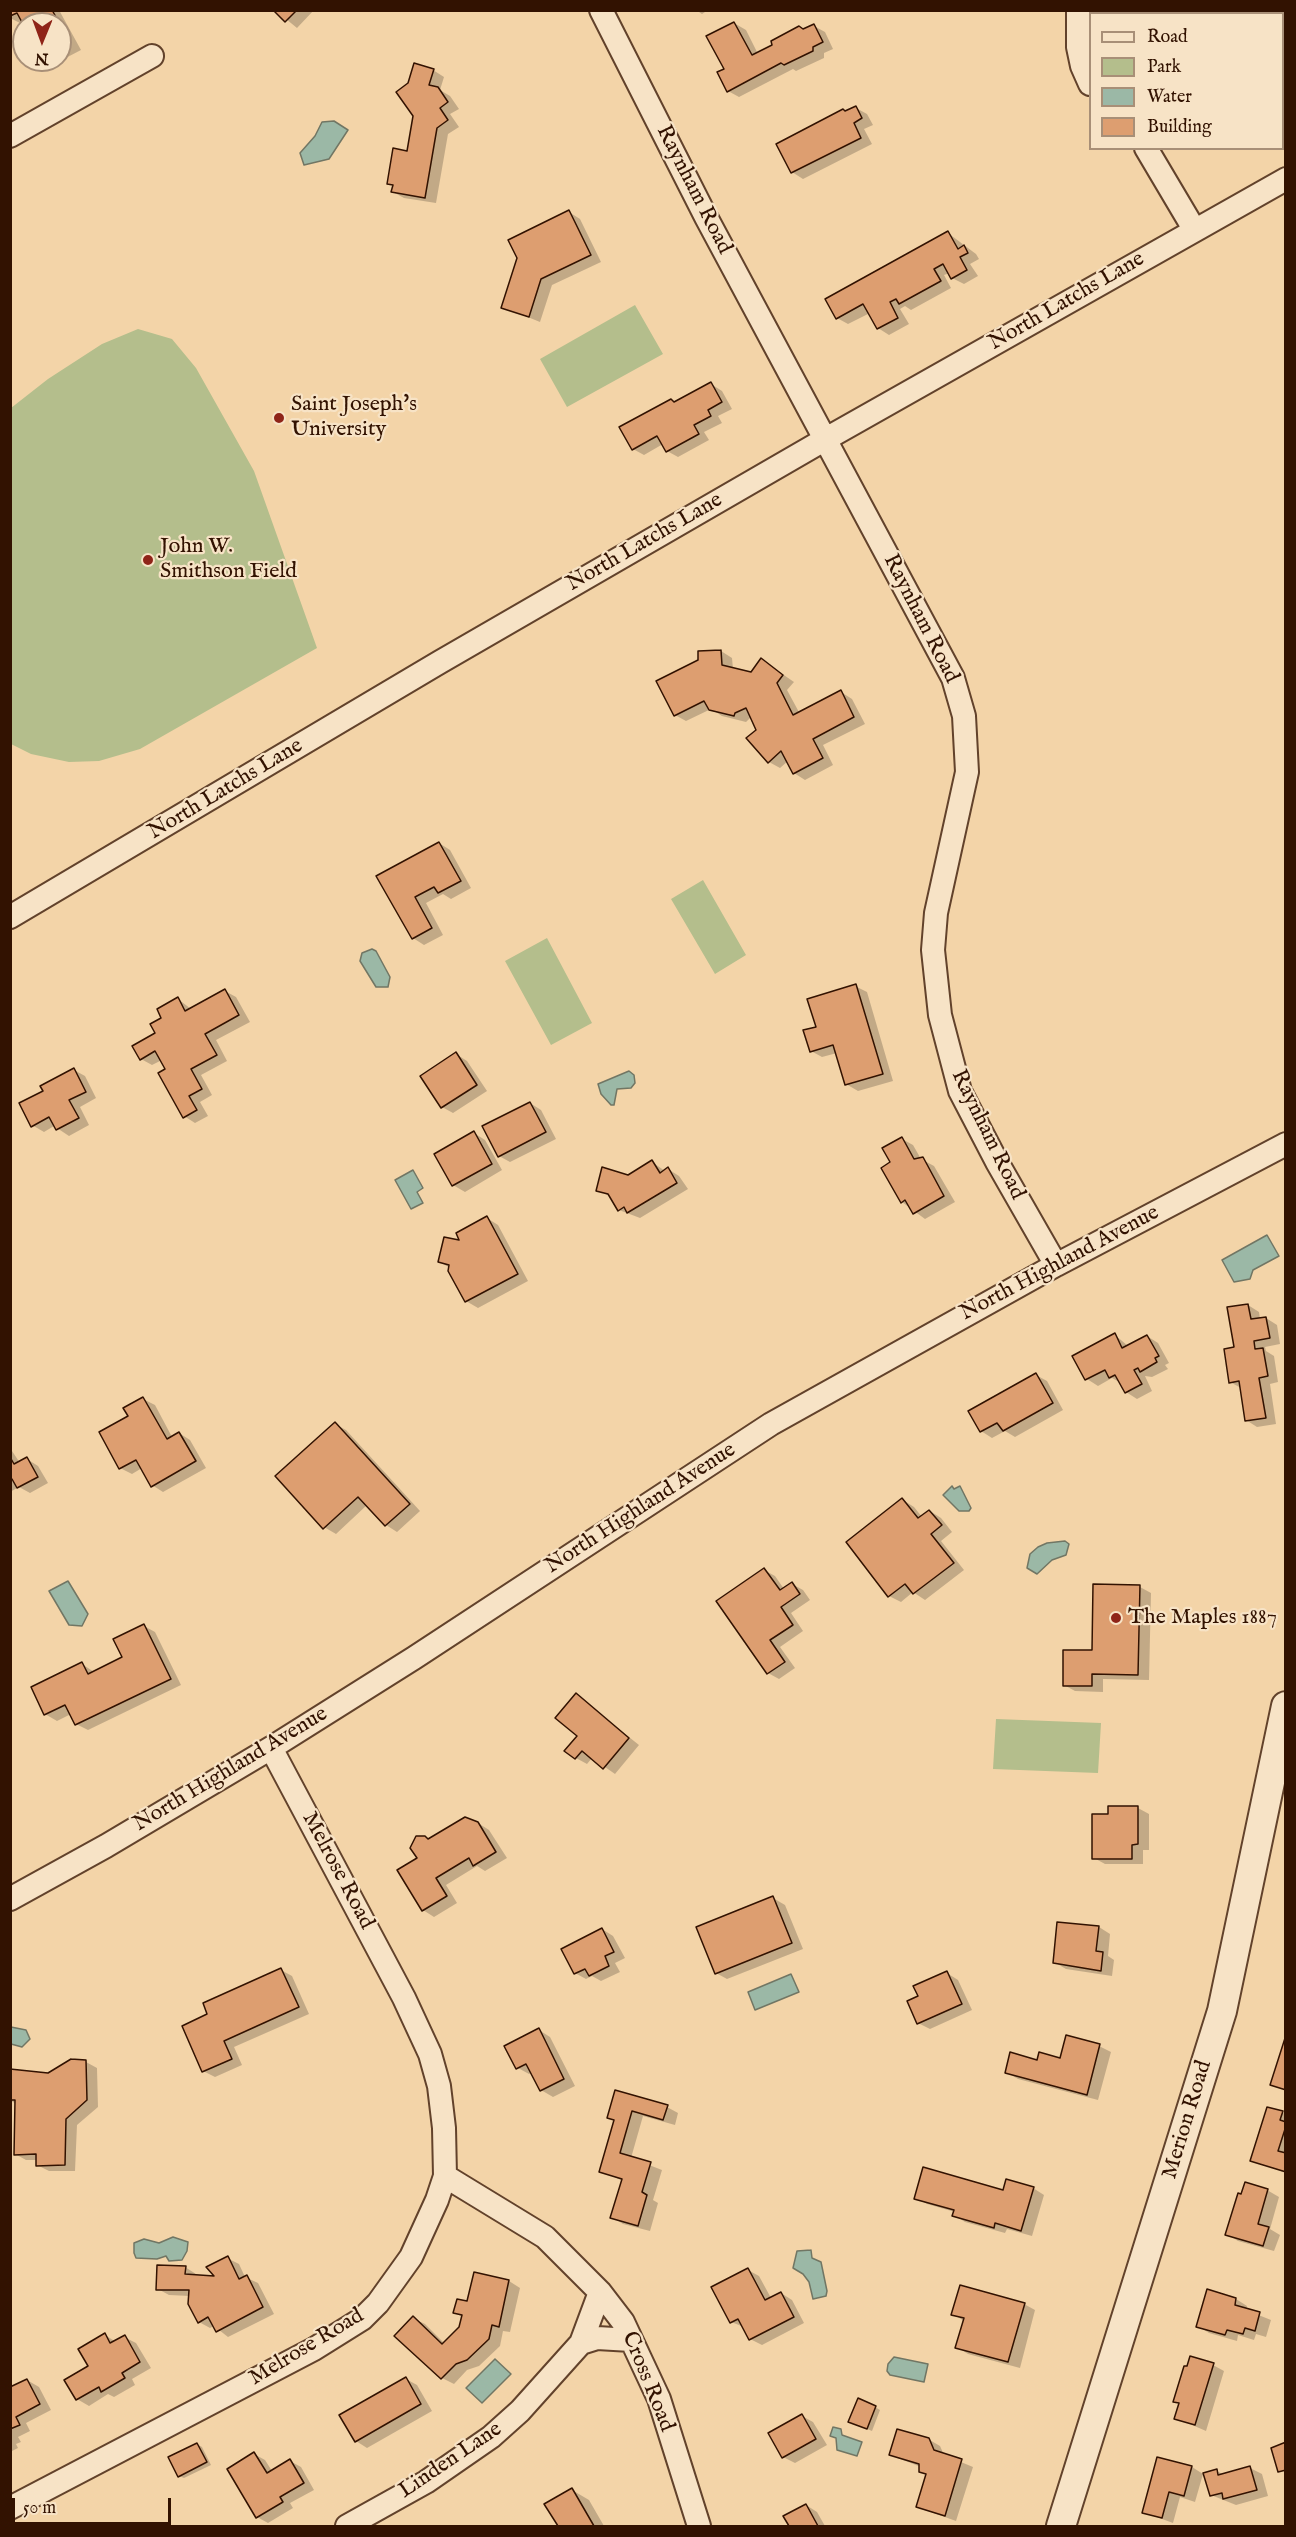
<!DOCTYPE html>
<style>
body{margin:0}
#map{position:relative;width:1296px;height:2537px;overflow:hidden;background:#f3d4a8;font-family:"IM FELL English",serif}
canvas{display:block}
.frame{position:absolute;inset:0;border:12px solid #321201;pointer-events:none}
.legend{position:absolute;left:1089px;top:12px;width:195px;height:138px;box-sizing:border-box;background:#f7e3c6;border:2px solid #a88f77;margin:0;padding:8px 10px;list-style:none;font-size:18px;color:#321201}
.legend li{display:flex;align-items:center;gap:12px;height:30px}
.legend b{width:30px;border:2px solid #a88f77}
.north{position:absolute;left:12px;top:12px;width:60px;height:60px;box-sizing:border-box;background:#f7e3c6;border:2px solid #a88f77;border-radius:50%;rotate:181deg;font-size:16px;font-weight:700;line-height:24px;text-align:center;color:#321201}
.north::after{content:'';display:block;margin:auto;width:21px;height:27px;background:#8f2418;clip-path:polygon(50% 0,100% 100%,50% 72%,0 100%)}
.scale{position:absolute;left:12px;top:2498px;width:159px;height:27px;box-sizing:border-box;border:3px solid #321201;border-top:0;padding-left:8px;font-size:18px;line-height:21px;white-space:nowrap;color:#321201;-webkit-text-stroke:4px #f7e3c6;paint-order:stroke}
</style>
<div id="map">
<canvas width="1296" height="2537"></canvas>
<div class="frame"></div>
<ul class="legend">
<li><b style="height:8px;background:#f7e3c6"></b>Road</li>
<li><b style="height:16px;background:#b4be8c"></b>Park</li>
<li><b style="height:16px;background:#9bb8a6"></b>Water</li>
<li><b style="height:16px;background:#dd9e70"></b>Building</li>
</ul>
<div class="north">N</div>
<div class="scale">50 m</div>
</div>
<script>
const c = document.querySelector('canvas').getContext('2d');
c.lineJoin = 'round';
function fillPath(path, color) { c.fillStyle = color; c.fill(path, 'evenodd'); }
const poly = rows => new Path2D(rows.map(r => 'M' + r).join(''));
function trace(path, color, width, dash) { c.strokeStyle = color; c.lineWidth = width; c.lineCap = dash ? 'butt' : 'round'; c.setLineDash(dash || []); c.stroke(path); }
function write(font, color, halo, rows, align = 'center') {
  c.font = font + ' "IM FELL English",serif'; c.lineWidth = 4.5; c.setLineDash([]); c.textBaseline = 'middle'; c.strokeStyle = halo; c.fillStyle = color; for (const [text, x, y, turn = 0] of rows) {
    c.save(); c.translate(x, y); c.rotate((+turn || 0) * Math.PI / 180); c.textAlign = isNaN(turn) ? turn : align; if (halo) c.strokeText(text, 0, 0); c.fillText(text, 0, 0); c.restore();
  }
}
const green = poly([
 [635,305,663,354,567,407,540,359],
 [138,329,172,339,196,368,254,471,317,648,140,749,99,761,69,762,31,754,11,744,11,408,48,379,102,344],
 [703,880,746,955,715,974,671,899],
 [547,938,592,1023,551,1045,505,961],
 [996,1719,1101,1723,1098,1773,993,1769]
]);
const water = poly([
 [334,121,348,130,329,159,304,165,300,153,315,136,322,122,334,121],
 [372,949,376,951,390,977,388,987,376,987,360,961,362,953,372,949],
 [629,1071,634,1075,635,1083,631,1088,617,1089,614,1105,611,1105,601,1094,598,1084,629,1071],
 [413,1170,423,1188,417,1192,423,1203,411,1209,395,1180,413,1170],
 [1267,1235,1279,1256,1253,1270,1250,1279,1234,1282,1222,1260,1267,1235],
 [952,1486,954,1489,960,1486,971,1508,969,1511,959,1511,943,1495,952,1486],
 [1065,1541,1069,1544,1066,1555,1052,1560,1037,1574,1027,1568,1030,1554,1038,1547,1047,1543,1065,1541],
 [68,1581,88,1614,82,1626,69,1625,49,1591,68,1581],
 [791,1974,799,1992,755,2010,748,1992,791,1974],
 [11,2027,26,2030,30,2039,22,2047,11,2044,11,2027],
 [173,2237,188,2242,187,2251,182,2260,169,2261,166,2256,157,2259,136,2258,134,2253,134,2243,144,2239,159,2243,173,2237],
 [811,2250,812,2258,821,2262,827,2291,826,2296,813,2299,809,2282,803,2274,793,2268,797,2251,811,2250],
 [894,2357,928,2364,924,2382,890,2375,887,2371,888,2364,894,2357],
 [495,2359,511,2374,482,2403,466,2388,495,2359],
 [833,2427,841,2429,842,2435,862,2442,857,2456,837,2450,836,2438,830,2436,833,2427]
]);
const shadow = poly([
 [10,10,59,10,81,50,58,62,55,60,60,60,60,24,20,23,10,18],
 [275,10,314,10,297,28],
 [696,10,708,10,702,14],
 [1143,10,1188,10,1190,14,1145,14],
 [1206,10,1254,10,1255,14,1207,14],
 [734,23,746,30,758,54,814,26,825,32,833,49,824,53,824,58,796,71,793,69,739,97,728,91,726,69],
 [433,70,444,77,440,90,450,96,459,109,450,114,459,127,448,134,436,203,404,198,393,192,394,186,389,183,408,152],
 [856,108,867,114,873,125,864,129,872,144,803,179,792,172,846,113],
 [569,212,580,219,601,262,552,285,540,322,503,307],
 [948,233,976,254,979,259,970,264,978,276,964,284,952,278,950,273,944,275,951,288,911,310,905,306,900,309,909,324,889,335,878,328,870,313,848,324,837,318],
 [711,384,722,391,732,409,718,416,722,423,704,432,709,440,678,457,667,451,663,444,644,455,633,449,675,403],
 [721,651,732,658,733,669,752,674,762,660,794,682,787,690,800,714,841,692,852,699,865,724,823,745,833,765,805,780,794,773,788,761,780,768,769,762,752,716,746,722,722,716,711,709,686,721,675,715],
 [439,843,450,850,471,888,451,899,443,894,426,903,443,935,424,945,413,938,378,877],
 [855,986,867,992,893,1081,858,1091,846,1084,837,1053,822,1057,811,1051,817,1028],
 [225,991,236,997,250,1022,216,1040,227,1061,201,1075,212,1095,200,1102,208,1116,195,1123,184,1116,162,1060,152,1065,141,1059,178,999,191,1009],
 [456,1054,467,1061,487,1091,453,1113,442,1107],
 [74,1070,85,1076,96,1098,80,1107,89,1125,69,1136,54,1126,44,1132,32,1125,45,1091],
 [530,1103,541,1110,556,1139,510,1162,499,1156],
 [474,1133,485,1140,502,1170,465,1192,453,1185],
 [902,1139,913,1145,921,1159,934,1166,955,1202,925,1219,902,1202,892,1163],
 [652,1162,665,1171,668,1169,679,1176,688,1189,640,1218,619,1210,611,1197,598,1190],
 [487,1218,498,1225,528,1281,478,1308,466,1301,450,1268,440,1262],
 [1248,1305,1259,1312,1260,1319,1266,1318,1277,1325,1280,1344,1265,1347,1266,1351,1274,1356,1278,1382,1270,1384,1276,1424,1257,1427,1246,1420,1241,1388,1230,1382],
 [1115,1335,1128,1346,1147,1336,1158,1343,1169,1363,1165,1365,1168,1369,1152,1377,1145,1376,1152,1391,1137,1399,1126,1392,1121,1383,1112,1378,1098,1386,1087,1379],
 [1036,1375,1047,1381,1063,1410,1015,1437,1005,1431,992,1438,981,1431],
 [143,1399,155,1405,172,1437,179,1433,190,1440,206,1468,163,1492,152,1485,142,1468,132,1474,120,1468,130,1417],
 [335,1424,346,1430,420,1511,397,1532,386,1525,367,1505,336,1534,324,1527],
 [10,1448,20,1463,27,1459,38,1466,48,1483,30,1493,19,1487,10,1492],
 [903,1500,914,1507,922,1517,930,1511,941,1518,952,1532,941,1541,964,1570,925,1600,913,1592,901,1602,889,1596],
 [764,1570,775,1576,784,1589,792,1584,803,1590,810,1600,791,1613,803,1631,780,1647,795,1668,779,1679,768,1673],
 [1140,1587,1151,1593,1149,1680,1103,1679,1103,1692,1075,1691,1064,1685,1093,1652],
 [144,1626,155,1632,181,1685,88,1730,76,1724,71,1714,57,1721,45,1714,82,1664,94,1672,124,1658],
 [576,1695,639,1745,615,1774,592,1758,587,1764,576,1758,579,1736],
 [1138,1808,1149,1814,1149,1850,1143,1850,1143,1864,1105,1864,1094,1858],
 [478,1823,489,1830,507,1858,485,1871,477,1866,446,1885,457,1903,434,1917,423,1910,419,1858,429,1840],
 [773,1898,785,1905,803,1949,727,1979,716,1973],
 [1059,1923,1099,1927,1110,1934,1108,1956,1114,1960,1112,1976,1066,1969,1054,1962],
 [602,1929,613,1936,625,1958,615,1963,620,1972,601,1981,592,1976,586,1979,575,1973],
 [281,1970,292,1976,309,2014,234,2047,242,2065,215,2077,203,2071,209,2015],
 [947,1973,958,1980,972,2010,930,2029,918,2023,920,1997],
 [539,2030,550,2037,575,2086,553,2097,541,2090,532,2073,529,2074,518,2068],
 [1099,2046,1111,2052,1098,2100,1018,2079,1006,2072,1038,2062,1061,2060],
 [86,2062,97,2068,98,2107,77,2125,75,2171,49,2171,37,2165,37,2160,26,2160,15,2154,16,2104,10,2100,10,2071,48,2074],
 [616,2092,667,2107,678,2113,675,2125,643,2116,631,2158,662,2170,653,2200,658,2203,650,2231,623,2224,612,2217,623,2181,601,2171,615,2121,608,2117],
 [1268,2108,1286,2114,1286,2173,1252,2160],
 [1033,2188,1044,2195,1032,2236,1007,2229,1005,2233,965,2222,954,2215,955,2212,927,2204,916,2198],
 [1267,2190,1279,2197,1270,2229,1280,2235,1274,2251,1238,2241,1227,2234],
 [227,2258,239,2264,245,2277,258,2283,274,2314,228,2337,214,2326,210,2328,199,2322,190,2296,169,2295,158,2289,185,2267,196,2274,196,2276,218,2277],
 [748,2270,759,2276,771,2298,781,2293,792,2300,804,2323,762,2345,750,2339,744,2327,731,2322],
 [475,2273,509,2281,520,2288,510,2332,503,2331,500,2346,479,2366,467,2370,454,2384,442,2378,413,2318,425,2324,445,2344,460,2328,463,2317,455,2313,468,2303],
 [1208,2291,1236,2299,1247,2306,1246,2310,1271,2320,1266,2337,1256,2334,1254,2340,1238,2335,1237,2341,1209,2333,1198,2326],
 [1024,2304,1035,2310,1020,2368,968,2354,957,2347,964,2321,953,2314],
 [105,2335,116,2342,124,2337,136,2343,151,2368,132,2379,135,2385,114,2397,108,2394,89,2406,77,2399],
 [1213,2365,1224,2371,1206,2431,1176,2418,1180,2404,1175,2401],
 [406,2379,417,2385,432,2411,367,2448,356,2441],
 [27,2380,39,2387,51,2410,26,2423,30,2431,18,2437,21,2442,16,2444,18,2448,10,2452,10,2389],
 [875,2407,880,2410,872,2431,855,2424],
 [802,2416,813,2422,827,2445,795,2463,783,2457],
 [928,2439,940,2446,944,2455,973,2467,956,2521,917,2507,927,2475,920,2471,921,2467,890,2455],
 [197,2444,202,2447,211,2465,184,2478,179,2476],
 [254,2454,265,2460,272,2471,290,2461,301,2467,314,2490,290,2503,293,2508,268,2523,257,2517],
 [1192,2467,1203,2474,1195,2502,1180,2497,1173,2523,1143,2512],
 [1250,2468,1262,2474,1268,2496,1236,2505,1211,2495,1217,2471,1224,2475],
 [572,2490,589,2500,604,2526,559,2526,547,2504],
 [806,2505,817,2512,825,2526,791,2526,785,2516]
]);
const building = poly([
 [10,10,52,10,60,24,24,26,17,13,10,16,10,10],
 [273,10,297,10,285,22,273,10],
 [1142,10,1181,10,1182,14,1143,14,1142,10],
 [1204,10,1245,10,1246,14,1205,14,1204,10],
 [734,22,752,55,772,45,771,41,799,26,803,29,814,24,823,42,813,47,813,51,784,65,781,63,727,92,717,72,724,69,706,36,734,22],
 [60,24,70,43,60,49,60,24],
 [414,63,434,69,429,85,438,87,448,102,440,108,448,120,437,128,425,198,391,192,393,185,387,184,393,148,407,151,413,116,396,92,408,83,414,63],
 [856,106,862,118,854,123,861,138,791,173,776,144,843,109,845,111,856,106],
 [569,210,591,255,541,279,529,317,501,308,517,258,508,240,569,210],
 [948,231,958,249,964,245,968,253,960,257,967,270,951,279,943,264,934,269,941,281,899,304,896,299,890,302,898,318,877,329,863,304,836,319,825,299,948,231],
 [711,382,722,402,708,410,711,416,694,425,699,434,666,452,657,436,632,450,619,427,671,399,674,402,711,382],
 [721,650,722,665,751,672,761,658,783,675,777,683,793,715,841,690,854,717,813,739,823,758,793,774,781,751,768,763,746,738,756,730,746,708,735,713,734,716,709,710,704,701,674,716,656,681,698,660,698,651,721,650],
 [439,842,461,881,438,893,434,887,415,897,432,928,412,939,376,876,439,842],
 [856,984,883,1074,845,1085,833,1045,810,1052,803,1030,816,1027,807,999,856,984],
 [225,989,239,1015,205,1034,217,1055,191,1069,202,1089,189,1096,197,1110,183,1118,158,1073,165,1069,155,1051,140,1060,132,1046,155,1033,150,1024,161,1018,157,1009,178,997,185,1011,225,989],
 [456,1052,477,1085,441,1108,420,1076,456,1052],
 [74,1068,86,1092,69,1100,79,1118,56,1130,49,1117,31,1127,19,1103,43,1091,40,1086,74,1068],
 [530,1102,546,1132,498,1157,482,1126,530,1102],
 [474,1131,492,1164,452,1186,434,1154,474,1131],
 [902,1137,914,1159,923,1157,944,1196,913,1214,905,1200,901,1203,881,1168,890,1162,882,1148,902,1137],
 [652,1160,660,1173,668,1167,677,1183,627,1213,624,1207,618,1211,608,1194,596,1191,602,1167,628,1175,652,1160],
 [487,1216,518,1274,465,1302,448,1271,449,1265,438,1262,444,1237,459,1240,456,1233,487,1216],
 [1248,1304,1251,1319,1266,1317,1270,1338,1254,1341,1255,1349,1263,1348,1268,1376,1259,1378,1266,1418,1245,1421,1239,1381,1229,1383,1224,1349,1234,1347,1227,1307,1248,1304],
 [1115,1333,1122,1348,1147,1335,1159,1356,1155,1358,1157,1362,1140,1372,1138,1368,1134,1370,1142,1384,1125,1393,1115,1375,1109,1378,1105,1370,1085,1380,1072,1356,1115,1333],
 [1036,1373,1053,1403,1003,1431,997,1423,980,1432,968,1411,1036,1373],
 [143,1397,167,1439,179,1432,196,1461,151,1487,136,1460,119,1469,99,1432,128,1416,123,1408,143,1397],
 [335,1422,410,1504,385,1526,358,1497,323,1529,275,1476,335,1422],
 [10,1457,14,1464,27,1457,38,1477,17,1488,12,1479,10,1480,10,1457],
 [902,1498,918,1518,929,1510,942,1525,931,1534,954,1563,913,1594,905,1584,888,1597,846,1542,902,1498],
 [764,1568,780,1590,792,1582,800,1594,781,1607,793,1625,770,1640,785,1662,767,1674,716,1601,764,1568],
 [1093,1584,1140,1585,1138,1675,1092,1674,1092,1686,1063,1686,1063,1650,1092,1650,1093,1584],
 [144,1624,171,1679,75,1725,65,1705,44,1715,31,1687,82,1662,88,1674,122,1657,113,1639,144,1624],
 [576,1693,629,1738,603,1769,582,1751,575,1759,564,1751,577,1736,555,1718,576,1693],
 [1108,1806,1138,1806,1138,1844,1132,1845,1132,1859,1092,1859,1092,1814,1108,1814,1108,1806],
 [465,1817,478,1822,496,1852,473,1866,469,1858,436,1878,447,1896,422,1911,397,1870,417,1858,410,1848,416,1836,425,1836,428,1839,465,1817],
 [773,1896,792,1943,715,1974,696,1927,773,1896],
 [1057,1922,1099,1926,1096,1951,1103,1952,1101,1971,1053,1963,1057,1922],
 [602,1928,614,1952,605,1956,609,1966,589,1976,585,1969,574,1974,561,1949,602,1928],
 [281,1968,299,2007,224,2041,232,2059,202,2072,182,2026,207,2014,203,2003,281,1968],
 [947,1971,962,2004,917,2024,907,2001,918,1996,913,1986,947,1971],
 [539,2028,564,2079,540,2091,526,2064,516,2069,504,2046,539,2028],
 [1066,2035,1100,2044,1087,2095,1005,2073,1010,2052,1037,2060,1039,2052,1060,2058,1066,2035],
 [1286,2035,1286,2090,1270,2085,1286,2035],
 [71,2059,86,2060,87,2100,66,2119,65,2165,36,2166,36,2154,14,2155,15,2100,10,2100,10,2069,48,2073,71,2059],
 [615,2090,668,2105,663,2120,632,2111,620,2153,651,2162,642,2192,647,2195,638,2226,610,2218,622,2179,599,2172,614,2120,607,2118,615,2090],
 [1267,2107,1283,2111,1280,2120,1286,2122,1286,2126,1278,2151,1286,2153,1286,2172,1250,2161,1267,2107],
 [923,2167,1003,2190,1006,2179,1034,2187,1021,2231,995,2223,994,2228,952,2216,954,2210,914,2199,923,2167],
 [1245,2182,1268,2189,1258,2224,1269,2227,1263,2246,1225,2235,1238,2193,1241,2194,1245,2182],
 [228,2256,239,2279,247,2275,263,2307,216,2332,208,2317,198,2323,188,2304,189,2290,156,2290,157,2265,186,2266,185,2274,214,2276,206,2267,228,2256],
 [748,2268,765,2300,781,2292,794,2317,749,2340,738,2319,730,2323,711,2287,748,2268],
 [474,2272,509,2280,499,2327,492,2325,489,2339,467,2360,456,2364,441,2379,394,2336,413,2316,442,2344,459,2327,462,2315,453,2313,457,2299,467,2301,474,2272],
 [960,2285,1025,2303,1008,2362,955,2348,964,2318,951,2315,960,2285],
 [1207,2289,1236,2298,1235,2305,1260,2312,1255,2331,1245,2328,1243,2334,1227,2330,1225,2335,1196,2327,1207,2289],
 [105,2333,110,2343,125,2335,140,2362,122,2373,125,2378,101,2392,99,2387,76,2400,64,2380,88,2366,78,2349,105,2333],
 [1190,2356,1214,2363,1195,2425,1174,2419,1179,2403,1173,2402,1184,2366,1187,2366,1190,2356],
 [406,2377,421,2404,355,2442,339,2415,406,2377],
 [27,2379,40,2404,16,2417,20,2425,10,2429,10,2387,27,2379],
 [858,2398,876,2406,867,2429,848,2422,858,2398],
 [802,2414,816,2439,782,2458,768,2433,802,2414],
 [897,2429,929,2438,934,2450,962,2459,945,2516,916,2507,926,2474,919,2472,919,2464,889,2455,897,2429],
 [1286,2442,1286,2470,1278,2472,1271,2448,1286,2442],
 [197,2443,207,2462,178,2477,168,2457,197,2443],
 [254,2452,267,2473,290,2459,304,2483,280,2497,283,2502,256,2518,227,2469,254,2452],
 [1157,2457,1192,2466,1184,2496,1169,2492,1162,2518,1142,2513,1157,2457],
 [1250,2466,1257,2490,1223,2499,1222,2493,1210,2496,1203,2473,1217,2469,1218,2475,1250,2466],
 [572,2488,594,2526,558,2526,544,2504,572,2488],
 [806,2504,818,2526,789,2526,783,2516,806,2504]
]);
const minor = poly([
 [601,10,706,217,953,678,964,716,967,772,936,913,933,950,940,1015,960,1091,997,1162,1056,1265],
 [1078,10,1078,47,1082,66,1090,84],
 [10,136,152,56],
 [1146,148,1194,229],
 [10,917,440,662,824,440,1286,179],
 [10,1899,106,1846,271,1748,414,1658,771,1424,1056,1265,1286,1144],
 [445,2176,545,2237,600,2292,623,2322,659,2399,699,2526],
 [581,2343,597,2338,631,2340],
 [10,2508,314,2349,362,2319,378,2303,411,2257,437,2200,445,2176,444,2128,439,2086,430,2054,404,1998,271,1748],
 [347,2526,426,2482,491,2437,520,2411,581,2343,600,2292]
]);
const tertiary = poly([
 [1061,2526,1222,2011,1286,1706]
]);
const markers = [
 [279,418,6,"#8f2418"],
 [148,560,6,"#8f2418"],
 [1116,1618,6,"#8f2418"]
];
const streetNames = [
 ["Raynham Road",693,190,63],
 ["North Latchs Lane",1067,302,-30],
 ["North Latchs Lane",645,543,-30],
 ["Raynham Road",920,619,63],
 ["North Latchs Lane",226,790,-31],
 ["Raynham Road",987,1135,64],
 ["North Highland Avenue",1060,1264,-28],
 ["North Highland Avenue",641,1509,-33],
 ["North Highland Avenue",231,1770,-31],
 ["Melrose Road",337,1871,62],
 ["Merion Road",1188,2120,-73],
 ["Melrose Road",307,2348,-31],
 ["Cross Road",647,2382,68],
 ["Linden Lane",451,2461,-34]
];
const poiNames = [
 ["Saint Joseph's",291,405],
 ["University",291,430],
 ["John W.",160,547],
 ["Smithson Field",160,572],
 ["The Maples 1887",1128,1618]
];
fillPath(green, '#b4be8c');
fillPath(water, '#9bb8a6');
trace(water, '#717664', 1.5);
fillPath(shadow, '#0003');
fillPath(building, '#dd9e70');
trace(building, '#321201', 1.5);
trace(minor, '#62422b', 26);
trace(tertiary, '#62422b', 32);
trace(minor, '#f7e3c6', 22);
trace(tertiary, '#f7e3c6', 28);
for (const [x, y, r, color] of markers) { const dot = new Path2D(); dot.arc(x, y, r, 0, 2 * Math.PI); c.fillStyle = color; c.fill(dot); trace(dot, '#f7e3c6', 2); }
write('22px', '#321201', '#f7e3c6', streetNames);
write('22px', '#321201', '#f7e3c6', poiNames, 'left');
</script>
